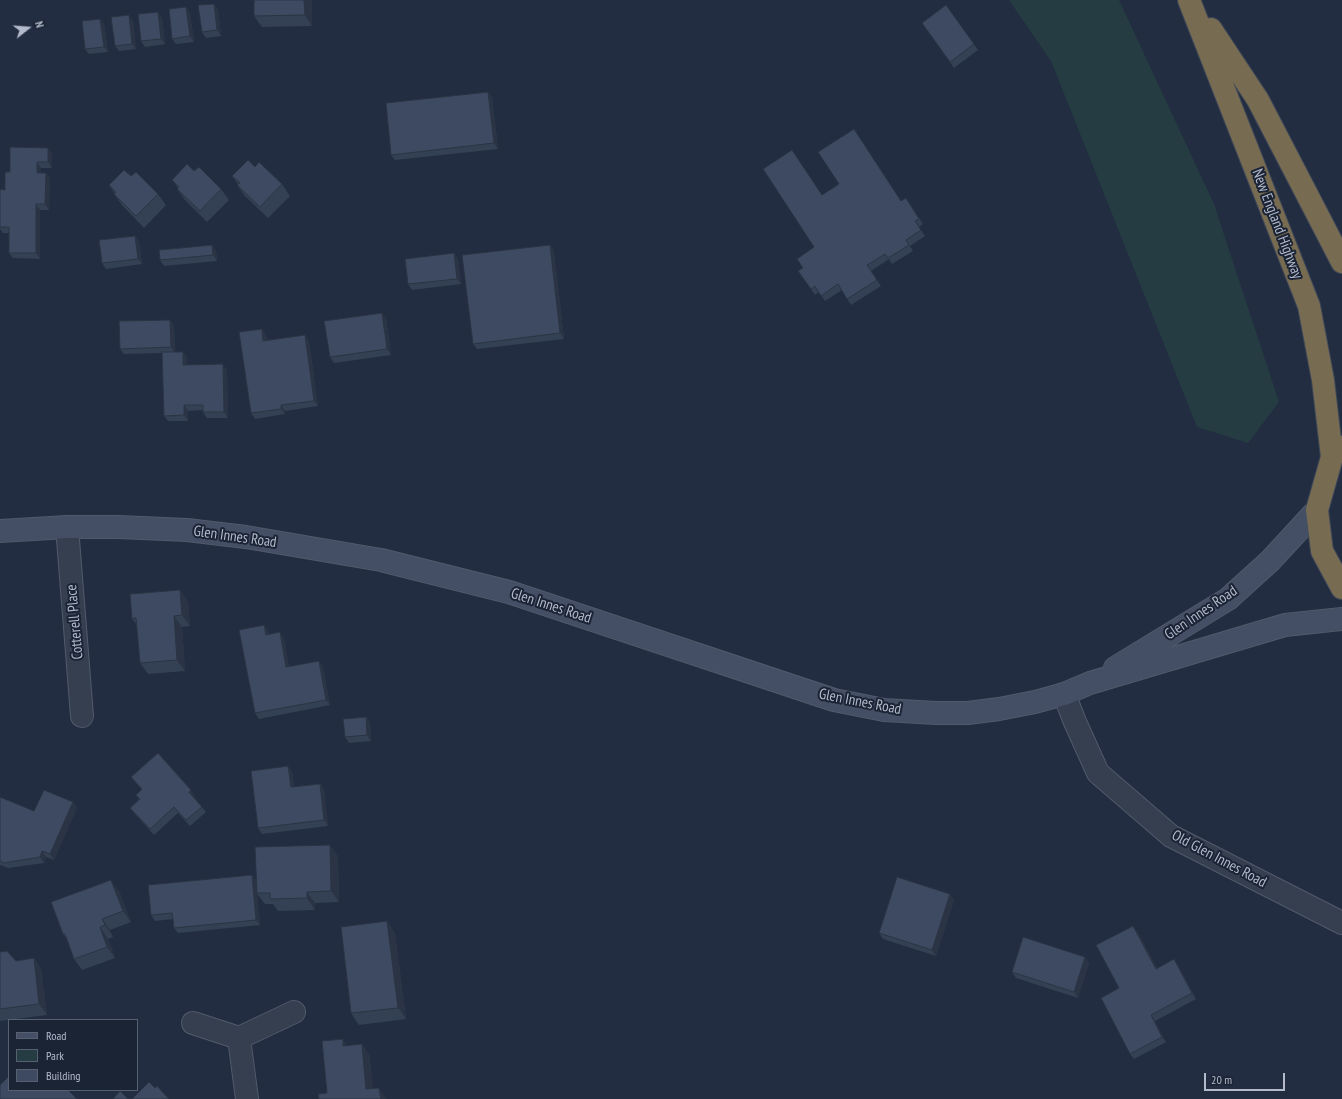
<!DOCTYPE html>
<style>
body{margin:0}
#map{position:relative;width:1342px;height:1099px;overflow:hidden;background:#222d41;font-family:"PT Sans Narrow",sans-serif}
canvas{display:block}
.legend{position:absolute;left:8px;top:1019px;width:130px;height:72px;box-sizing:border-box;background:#1b2435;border:1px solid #576071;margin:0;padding:5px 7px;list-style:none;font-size:12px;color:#b2bacb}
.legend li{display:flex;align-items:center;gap:8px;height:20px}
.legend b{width:20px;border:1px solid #576071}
.north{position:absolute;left:8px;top:8px;width:40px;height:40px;-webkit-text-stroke:3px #1b2435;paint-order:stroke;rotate:73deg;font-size:11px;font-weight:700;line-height:16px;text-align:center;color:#b2bacb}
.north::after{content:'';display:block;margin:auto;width:14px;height:18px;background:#b2bacb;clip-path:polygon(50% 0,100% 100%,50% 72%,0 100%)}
.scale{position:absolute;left:1204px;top:1073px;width:81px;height:18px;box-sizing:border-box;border:2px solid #b2bacb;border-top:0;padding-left:5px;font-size:12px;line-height:14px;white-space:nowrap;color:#b2bacb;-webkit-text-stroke:3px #1b2435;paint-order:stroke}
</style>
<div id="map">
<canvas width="1342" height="1099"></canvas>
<ul class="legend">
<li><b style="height:5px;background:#444e64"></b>Road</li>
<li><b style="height:11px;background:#243c42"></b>Park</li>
<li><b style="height:11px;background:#3d4a61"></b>Building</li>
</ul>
<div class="north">N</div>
<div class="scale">20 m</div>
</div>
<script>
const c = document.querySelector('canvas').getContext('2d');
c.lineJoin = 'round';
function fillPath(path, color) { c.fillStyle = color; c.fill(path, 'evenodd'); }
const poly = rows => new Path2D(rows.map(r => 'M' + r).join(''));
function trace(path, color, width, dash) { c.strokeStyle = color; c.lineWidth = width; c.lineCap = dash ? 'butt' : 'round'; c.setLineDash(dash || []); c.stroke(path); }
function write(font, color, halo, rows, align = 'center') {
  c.font = font + ' "PT Sans Narrow",sans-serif'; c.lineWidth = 4; c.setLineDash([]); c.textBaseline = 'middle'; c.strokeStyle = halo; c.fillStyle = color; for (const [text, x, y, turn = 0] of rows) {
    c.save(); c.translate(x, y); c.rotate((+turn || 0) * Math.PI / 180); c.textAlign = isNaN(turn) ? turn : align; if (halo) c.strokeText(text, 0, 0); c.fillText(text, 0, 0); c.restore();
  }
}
const green = poly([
 [1009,0,1119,0,1214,204,1279,402,1248,443,1197,427,1051,61]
]);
const street = poly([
 [67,527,82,716],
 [1064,694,1075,722,1098,773,1171,836,1342,923],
 [193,1023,239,1038,247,1099],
 [239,1038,294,1012]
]);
const secondary = poly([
 [0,531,67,527,119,527,187,530,246,537,381,560,509,592,834,700,884,710,936,713,968,713,999,709,1035,702,1064,694,1090,683,1285,625,1342,619],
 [1115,668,1228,599,1270,561,1317,510]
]);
const highway = poly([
 [1189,0,1309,306,1323,380,1332,457],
 [1211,29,1258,100,1342,262],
 [1341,447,1332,457,1317,510,1322,551,1342,588]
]);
const wall = poly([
 [254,0,312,0,312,26,262,27,254,16],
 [214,4,218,9,221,36,206,38,202,32],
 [946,5,978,50,954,68,922,23],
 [190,13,194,42,176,44,172,39],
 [162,18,165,44,145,47,141,41],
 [100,19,104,24,108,52,89,54,85,49],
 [133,21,136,49,119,51,115,46],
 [492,97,498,149,395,160,391,155],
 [52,153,52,168,41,168,41,173,46,173,50,178,49,210,40,210,40,259,13,258,9,253,9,233,3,233,0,229,0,189,5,190,10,172],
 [255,167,282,184,290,196,268,218,245,196,237,185,238,184,232,176],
 [194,171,221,189,229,200,207,222,185,200,177,189,178,188,172,180],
 [131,176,158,194,166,205,144,228,122,205,114,194,115,194,109,185],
 [822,195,902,201,910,204,923,224,919,227,925,236,910,246,913,251,892,264,889,259,871,271,881,286,851,305,842,290,825,301,819,292,815,295,798,271,803,268,814,247],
 [135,236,139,241,142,264,106,269,102,263],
 [212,245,216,251,217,261,164,266,160,260],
 [550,245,554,251,564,339,477,349,473,344],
 [454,253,458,259,461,284,412,290,408,284],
 [386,318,391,355,334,363,330,357],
 [170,320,174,326,175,352,187,357,187,365,227,370,228,418,207,418,203,412,203,410,188,411,188,421,168,421,164,416,162,353,124,354,120,349],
 [262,329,266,335,267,340,305,335,309,341,318,406,285,411,285,414,255,419,251,413],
 [180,590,188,602,190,626,182,627,185,671,148,674,140,663,137,625,132,619],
 [264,625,268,631,269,634,284,638,289,667,319,661,323,667,330,705,259,719,255,713],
 [366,717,370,722,371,741,349,743,345,737],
 [288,766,292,772,294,787,320,784,324,789,328,826,262,834,258,828],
 [131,777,195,796,194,797,206,812,190,826,178,813,154,835,134,813,130,808,139,800,136,795,142,790],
 [0,797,34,811,73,802,77,808,54,860,46,857,44,863,8,868,0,865],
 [338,856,339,902,315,903,315,910,278,911,273,904,265,904,257,894,260,925,178,933,174,928,173,919,155,921,151,915,256,880,256,888],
 [119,891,131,922,110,930,113,937,108,939,115,958,82,970,74,959,68,941,63,934],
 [950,894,954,900,936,956,883,939,879,933],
 [1137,931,1157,968,1178,965,1196,999,1155,1021,1166,1042,1134,1059,1130,1054,1119,988],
 [395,933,406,1019,359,1025,351,1013],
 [0,952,16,961,34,958,41,969,47,1015,0,1021],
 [1085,957,1089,963,1078,998,1016,978,1012,972]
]);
const shadedWall = poly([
 [304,0,312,0,312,26,305,15],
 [214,4,218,9,221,36,217,30],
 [186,7,190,13,194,42,190,36],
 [158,12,162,18,165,44,161,39],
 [129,15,133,21,136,49,132,44],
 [100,19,104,24,108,52,104,47],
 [488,92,492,97,498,149,494,143],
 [48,148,52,153,52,168,48,162],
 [37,162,41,168,41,178,37,173],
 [46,173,50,178,49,210,45,204],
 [36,204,40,210,40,259,36,253],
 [135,236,139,241,142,264,138,259],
 [212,245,216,251,217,261,213,255],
 [550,245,554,251,564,339,560,333],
 [454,253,458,259,461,284,457,279],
 [382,313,386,318,391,355,387,349],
 [170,320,174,326,175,353,171,347],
 [262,329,266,335,267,346,263,341],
 [305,335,309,341,318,406,314,401],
 [183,352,187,357,187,371,183,365],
 [223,364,227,370,228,418,224,412],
 [184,405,188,411,188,421,184,415],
 [281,405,285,411,285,414,281,409],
 [180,590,188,602,190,626,182,615],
 [174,616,182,627,185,671,177,660],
 [264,625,268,631,270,640,266,635],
 [280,632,284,638,290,673,286,667],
 [319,661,323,667,330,705,326,700],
 [366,717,370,722,371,741,367,735],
 [288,766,292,772,295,793,291,787],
 [320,784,324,789,328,826,324,820],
 [191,790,195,796,193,798,189,792],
 [73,802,77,808,54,860,50,854],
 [330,845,338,856,339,902,331,891],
 [42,851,46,857,44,863,40,857],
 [252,875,256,880,260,925,256,920],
 [111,880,119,891,131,922,123,911],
 [307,892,315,903,315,910,307,898],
 [950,894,954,900,936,956,932,950],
 [102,919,110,930,113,937,105,925],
 [387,921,395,933,406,1019,398,1008],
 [1133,926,1137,931,1160,974,1156,969],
 [100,927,108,939,115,958,107,947],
 [1085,957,1089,963,1078,998,1074,992],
 [34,958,41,969,47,1015,39,1004],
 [1174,959,1178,965,1196,999,1192,993],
 [1151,1015,1155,1021,1166,1042,1162,1037],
 [343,1039,350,1050,343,1046],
 [362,1044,370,1055,374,1099,366,1089],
 [379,1088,387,1099,381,1099]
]);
const building = poly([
 [254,0,304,0,305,15,254,16,254,0],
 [214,4,217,30,202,32,198,5,214,4],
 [946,5,974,44,950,62,922,23,946,5],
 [186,7,190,36,172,39,169,9,186,7],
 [158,12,161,39,141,41,138,14,158,12],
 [129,15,132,44,115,46,111,17,129,15],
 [100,19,104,47,85,49,82,21,100,19],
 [488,92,494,143,391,155,386,103,488,92],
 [854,129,901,201,906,198,919,219,915,221,921,230,906,240,909,245,888,258,885,254,867,265,877,280,847,299,838,284,821,296,815,286,811,289,798,271,803,268,797,259,814,247,763,169,792,150,822,195,839,184,818,152,854,129],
 [10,147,48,148,48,162,37,162,37,173,46,173,45,204,36,204,36,253,9,253,9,227,0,227,0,189,5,190,5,172,10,172,10,147],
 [248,160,255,167,259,162,282,184,260,207,237,185,240,183,232,176,248,160],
 [187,164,194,171,199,167,221,189,200,211,177,189,179,187,172,180,187,164],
 [124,170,131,176,136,172,158,194,136,216,114,194,116,192,109,185,124,170],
 [135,236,138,259,102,263,99,240,135,236],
 [212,245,213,255,160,260,159,250,212,245],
 [550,245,560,333,473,344,462,255,550,245],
 [454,253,457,279,408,284,405,259,454,253],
 [382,313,387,349,330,357,324,321,382,313],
 [170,320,171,347,120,349,119,321,170,320],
 [262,329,263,341,305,335,314,401,281,405,281,409,251,413,239,332,262,329],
 [162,352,183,352,183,365,223,364,224,412,203,412,203,405,184,405,184,415,164,416,162,352],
 [180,590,182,615,174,616,177,660,140,663,136,618,132,619,130,594,180,590],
 [264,625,266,635,280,632,286,667,319,661,326,700,255,713,239,630,264,625],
 [366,717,367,735,345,737,343,719,366,717],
 [158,753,191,790,189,792,202,807,186,820,174,807,150,829,130,808,140,799,136,795,142,789,131,777,158,753],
 [288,766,291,787,320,784,324,820,258,828,251,771,288,766],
 [44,790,73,802,50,854,42,851,40,857,4,863,0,861,0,797,34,811,44,790],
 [330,845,331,891,307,892,307,898,270,899,270,893,257,893,255,847,330,845],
 [252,875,256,920,174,928,172,913,151,915,148,885,252,875],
 [897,877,950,894,932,950,879,933,897,877],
 [111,880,123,911,102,919,105,925,100,927,107,947,74,959,65,934,63,934,51,902,111,880],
 [387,921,398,1008,351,1013,341,927,387,921],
 [1133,926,1156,969,1174,959,1192,993,1151,1015,1162,1037,1130,1054,1101,998,1119,988,1096,945,1133,926],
 [1023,937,1085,957,1074,992,1012,972,1023,937],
 [7,951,16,961,34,958,39,1004,0,1009,0,952,7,951],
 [343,1039,343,1046,362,1044,366,1089,379,1088,381,1099,319,1099,318,1094,327,1093,322,1041,343,1039],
 [9,1076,9,1090,68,1090,77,1099,0,1099,0,1085,9,1076],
 [149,1082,155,1088,157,1086,169,1099,132,1099,149,1082],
 [120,1091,128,1099,113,1099,120,1091]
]);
const streetNames = [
 ["New England Highway",1277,224,69],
 ["Glen Innes Road",235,537,8],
 ["Glen Innes Road",551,606,18],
 ["Glen Innes Road",1201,613,-34],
 ["Cotterell Place",75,622,-95],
 ["Glen Innes Road",860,702,11],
 ["Old Glen Innes Road",1219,859,28]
];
fillPath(green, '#243c42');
trace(street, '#515a6b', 24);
trace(secondary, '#515a6b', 24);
trace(highway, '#3e4758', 24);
trace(street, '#363f50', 22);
trace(secondary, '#444e64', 22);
trace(highway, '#776b52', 22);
fillPath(wall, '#344053');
fillPath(shadedWall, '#2b3444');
fillPath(building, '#3d4a61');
trace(building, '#2b3444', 1);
write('15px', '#b2bacb', '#1b2435', streetNames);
</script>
